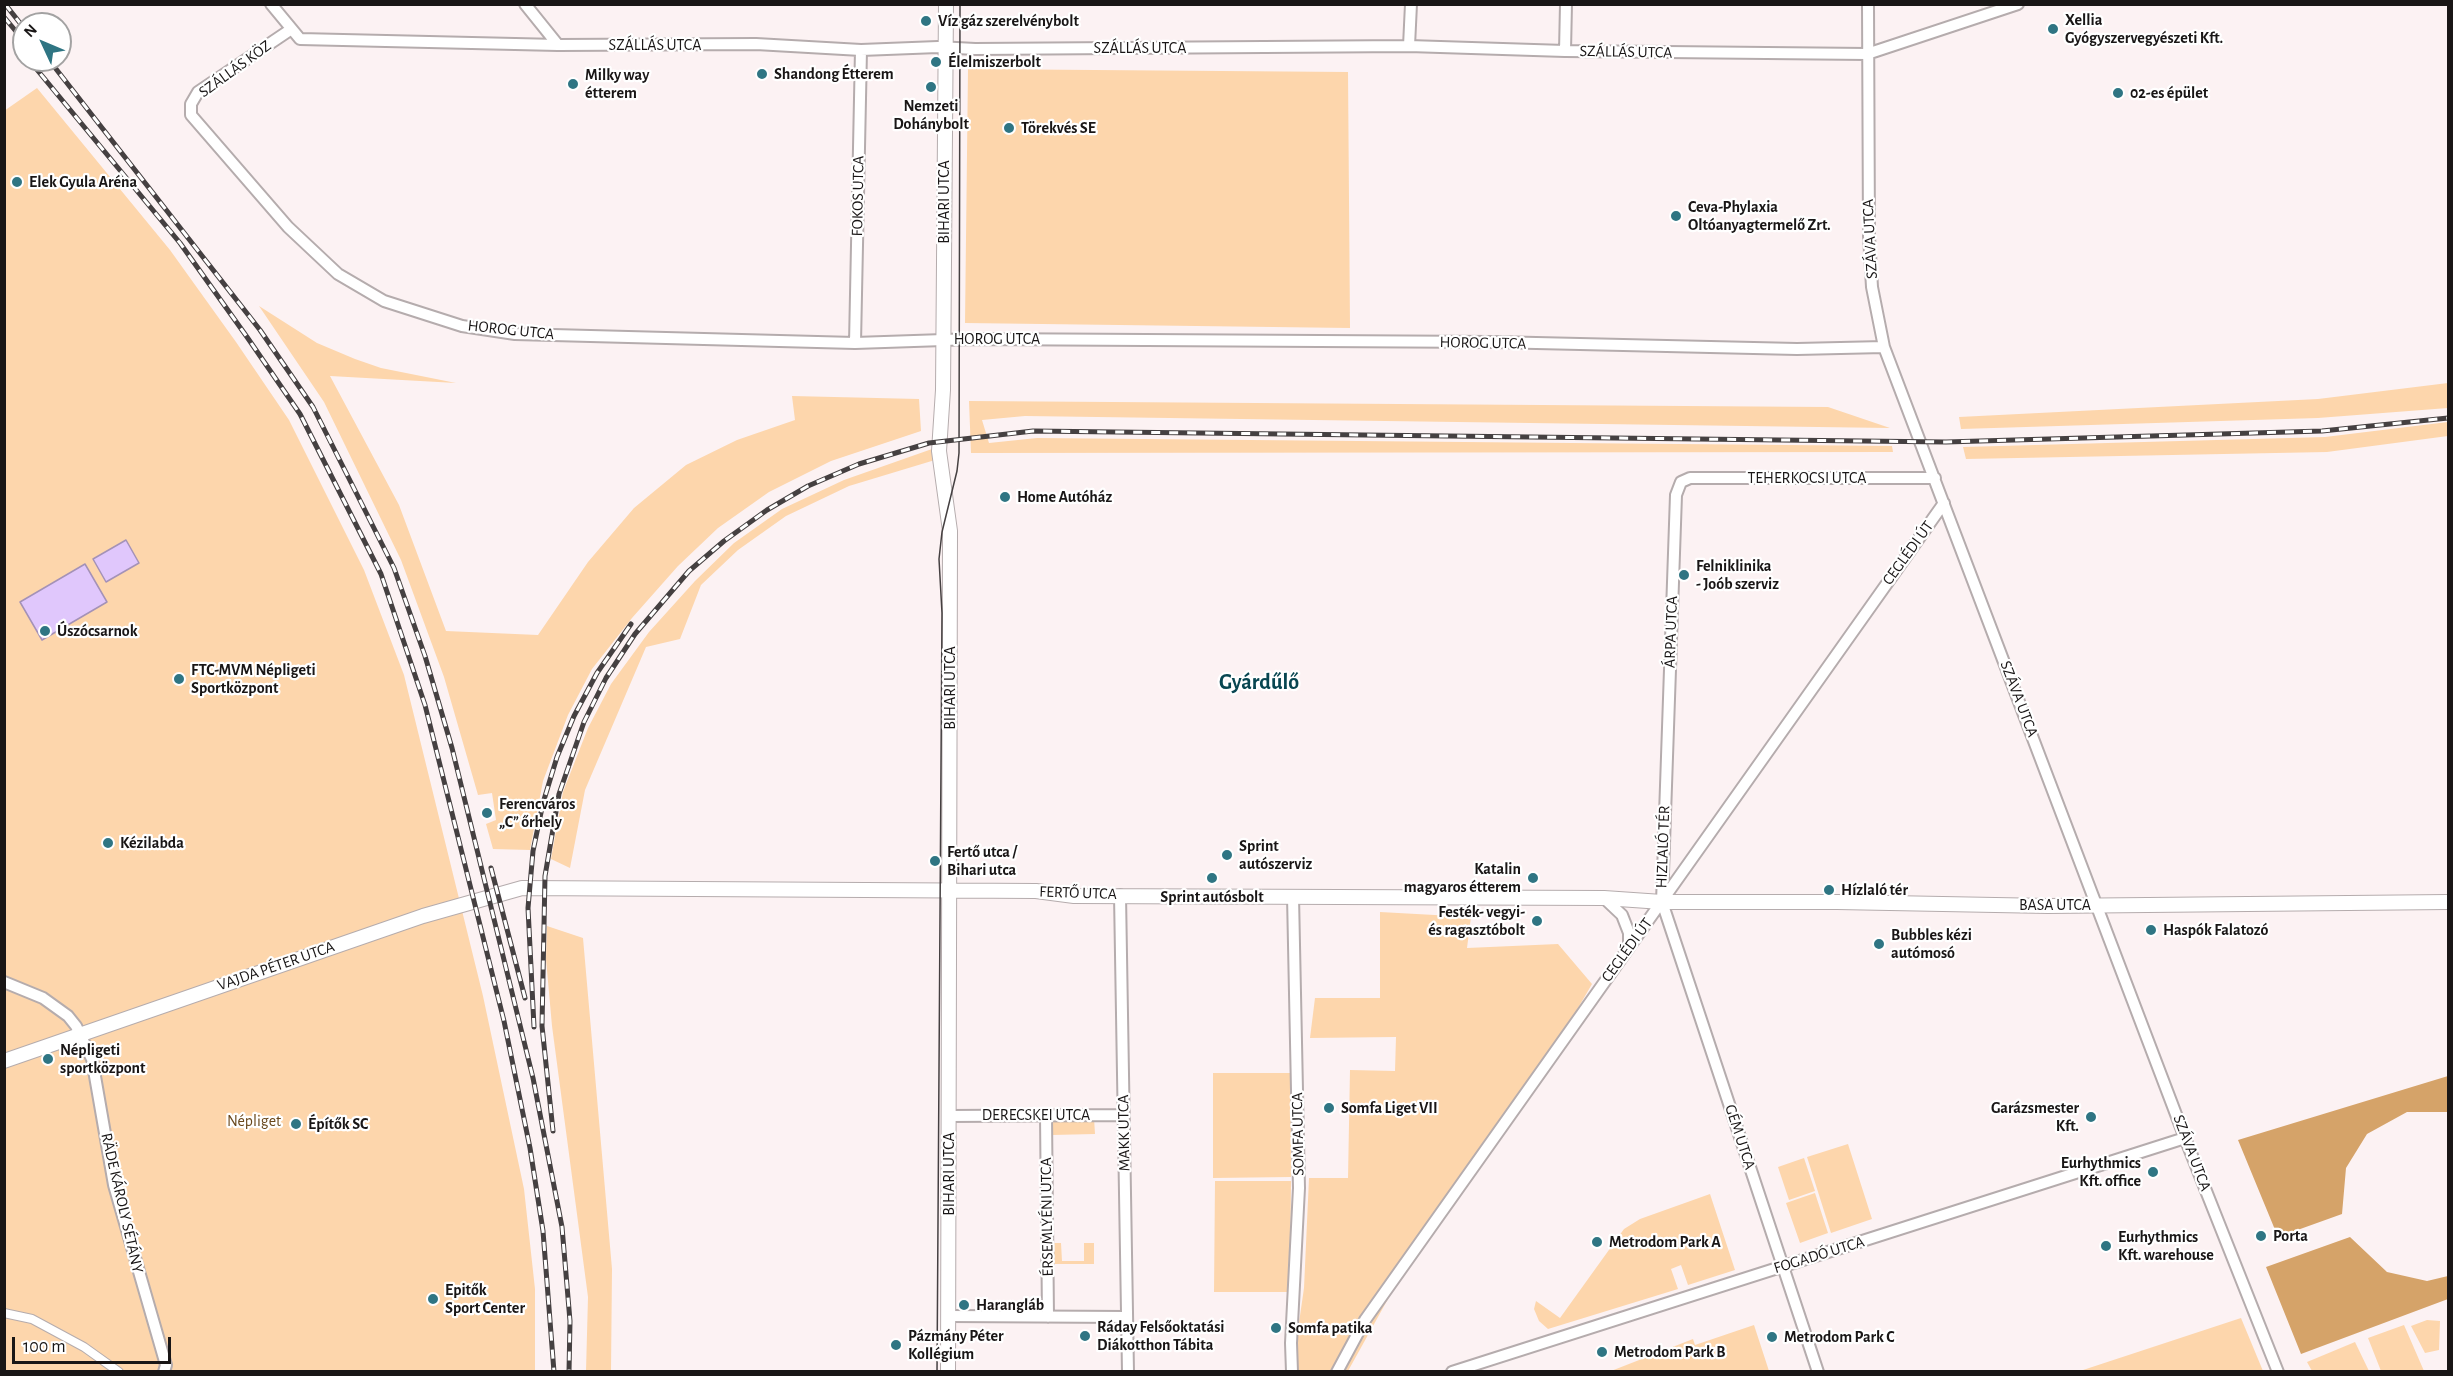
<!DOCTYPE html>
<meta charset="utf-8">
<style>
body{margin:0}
#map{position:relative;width:2453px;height:1376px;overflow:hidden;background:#fcf2f3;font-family:"Alegreya Sans",sans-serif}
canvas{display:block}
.frame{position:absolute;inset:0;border:6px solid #191616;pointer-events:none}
.north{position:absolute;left:12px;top:12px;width:60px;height:60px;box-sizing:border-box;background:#fff;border:2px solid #a3a2a2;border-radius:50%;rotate:314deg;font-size:16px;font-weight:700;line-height:24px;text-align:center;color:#191616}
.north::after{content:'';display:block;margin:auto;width:21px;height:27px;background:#2f7583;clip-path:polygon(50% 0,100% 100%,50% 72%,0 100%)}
.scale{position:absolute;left:12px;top:1337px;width:159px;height:27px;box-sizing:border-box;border:3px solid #191616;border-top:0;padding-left:8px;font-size:18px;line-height:21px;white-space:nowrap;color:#191616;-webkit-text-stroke:4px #fff;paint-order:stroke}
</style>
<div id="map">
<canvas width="2453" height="1376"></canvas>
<div class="frame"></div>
<div class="north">N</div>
<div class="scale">100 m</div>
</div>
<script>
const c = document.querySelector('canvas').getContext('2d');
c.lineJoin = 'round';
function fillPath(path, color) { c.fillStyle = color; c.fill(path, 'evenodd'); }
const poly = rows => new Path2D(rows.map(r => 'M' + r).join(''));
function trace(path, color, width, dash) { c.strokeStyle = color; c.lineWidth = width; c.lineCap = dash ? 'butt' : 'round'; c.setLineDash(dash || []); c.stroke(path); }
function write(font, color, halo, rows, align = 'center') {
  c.font = font + ' "Alegreya Sans",sans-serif'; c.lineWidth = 4.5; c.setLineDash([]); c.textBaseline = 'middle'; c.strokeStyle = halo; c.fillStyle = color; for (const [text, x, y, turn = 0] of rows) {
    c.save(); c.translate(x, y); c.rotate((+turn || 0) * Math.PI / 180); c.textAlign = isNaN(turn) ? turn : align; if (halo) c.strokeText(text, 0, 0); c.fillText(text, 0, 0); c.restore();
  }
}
const green = poly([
 [968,69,1348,72,1350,328,965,323],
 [37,88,170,250,236,342,289,420,364,570,404,675,483,996,524,1189,535,1289,535,1371,5,1371,4,111],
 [259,306,317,343,355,359,381,368,456,383,330,376,399,505,446,631,538,635,588,562,634,508,686,465,737,440,795,420,792,396,919,399,921,431,831,461,769,492,718,528,678,566,632,618,592,669,568,715,543,781,530,850,493,849,486,824,496,820,492,793,478,795,444,677,401,560,324,402],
 [2448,383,2448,408,2318,418,1961,429,1959,417,2318,399],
 [969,401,1828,407,1890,428,1025,416,982,420,989,443,1037,438,1892,446,1893,452,971,453],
 [2448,422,2448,436,2327,452,1966,459,1963,447,2325,437],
 [932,449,935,460,849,486,786,516,738,550,701,585,680,639,646,647,585,790,570,868,551,859,563,792,588,728,611,684,649,632,695,581,734,543,782,509,844,480],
 [1380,912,1471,917,1467,948,1558,944,1592,984,1543,1068,1419,1243,1348,1371,1292,1371,1304,1288,1309,1178,1348,1178,1350,1070,1395,1071,1396,1037,1310,1038,1315,998,1380,998],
 [547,926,583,938,612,1269,611,1371,586,1371,588,1297,552,1026,546,959],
 [1213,1073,1291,1073,1291,1177,1213,1178],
 [1052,1118,1094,1118,1095,1134,1052,1135],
 [1848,1144,1872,1219,1831,1233,1807,1157],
 [1804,1158,1815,1191,1789,1200,1778,1167],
 [1215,1181,1291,1181,1290,1292,1214,1292],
 [1815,1193,1828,1233,1800,1243,1786,1203],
 [1710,1194,1735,1270,1688,1285,1681,1265,1671,1269,1678,1289,1548,1329,1539,1321,1534,1309,1536,1301,1560,1318,1624,1229,1640,1219],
 [1053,1243,1061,1243,1062,1261,1084,1261,1084,1243,1094,1243,1094,1264,1054,1264],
 [2241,1318,2263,1371,2080,1371],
 [2427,1320,2440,1321,2439,1350,2425,1353,2411,1326],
 [1754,1325,1769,1371,1611,1371,1693,1339,1695,1345],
 [2404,1325,2424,1371,2381,1371,2368,1338],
 [2355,1342,2369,1371,2312,1371,2307,1362]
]);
const forest = poly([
 [2448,1076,2448,1112,2407,1112,2367,1134,2346,1168,2342,1214,2278,1237,2238,1140],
 [2350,1237,2387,1272,2427,1281,2448,1276,2448,1299,2301,1354,2266,1267]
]);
const water = poly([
 [126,540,139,563,106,582,93,559,126,540],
 [85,564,107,602,42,640,20,602,85,564]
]);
const pedestrian = poly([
 [4,1313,32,1319,84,1347,119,1372]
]);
const minor = poly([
 [271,4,300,39,558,45,756,44,861,50,938,47,975,49,1409,46,1565,51,1867,54,2018,4],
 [525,4,558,45],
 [1868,4,1869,236,1872,287,1884,347,2185,1138,2278,1372],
 [290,30,198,92,191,104,191,115,288,227,338,274,384,301,462,326,515,334,855,343,973,339,1493,342,1797,349,1884,347],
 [1409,46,1411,4],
 [1565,51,1566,4],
 [855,343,861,50],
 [1120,895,1128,1372],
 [1604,898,1622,915,1629,933,1629,946],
 [4,982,43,998,68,1016,76,1026,92,1059,114,1185,166,1365,164,1372],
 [949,1116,1123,1115],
 [1046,1116,1048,1317],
 [949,1316,1126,1317],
 [1292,1372,1291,1343,1299,1188,1293,896],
 [1337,1372,1365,1320,1944,503],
 [1452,1372,2185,1138],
 [1818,1372,1662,902,1676,495,1681,482,1690,478,1935,478]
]);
const tertiary = poly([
 [946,4,943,390,939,451,950,531,948,1372],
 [4,1061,423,916,522,888,1036,891,1074,896,1604,898,1662,902,1837,902,2048,906,2448,902]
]);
const tram = poly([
 [937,1372,942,613,939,559,942,532,957,471,959,453,960,4]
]);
const rail = poly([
 [5,4,20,23],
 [4,17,24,41],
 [29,60,180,243,247,337,300,414,381,574,425,705,504,1021,530,1148,543,1231,554,1372],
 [49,60,260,330,313,407,394,568,425,656,452,748,533,1078,562,1227,570,1321,569,1372],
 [491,868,525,998],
 [534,1027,528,908,533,851,543,803,557,757,574,716,597,673,631,624],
 [553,1131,542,1026,545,876,559,794,584,722,606,678,635,634,689,571,724,541,767,510,808,486,859,464,929,443,1033,431,1946,442,2322,431,2448,418]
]);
const markers = [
 [926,21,6,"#2f7583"],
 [2053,29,6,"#2f7583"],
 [936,62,6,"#2f7583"],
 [762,74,6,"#2f7583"],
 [573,84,6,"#2f7583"],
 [931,87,6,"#2f7583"],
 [2118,93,6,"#2f7583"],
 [1009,128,6,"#2f7583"],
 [17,182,6,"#2f7583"],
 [1676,216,6,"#2f7583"],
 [1005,497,6,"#2f7583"],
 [1684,575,6,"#2f7583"],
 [45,631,6,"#2f7583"],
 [179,679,6,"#2f7583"],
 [487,813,6,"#2f7583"],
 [108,843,6,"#2f7583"],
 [1227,855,6,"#2f7583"],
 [935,861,6,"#2f7583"],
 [1212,878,6,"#2f7583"],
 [1533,878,6,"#2f7583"],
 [1829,890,6,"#2f7583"],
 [1537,921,6,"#2f7583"],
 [2151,930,6,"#2f7583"],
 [1879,944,6,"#2f7583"],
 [48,1059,6,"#2f7583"],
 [1329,1108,6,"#2f7583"],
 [2091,1117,6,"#2f7583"],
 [296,1124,6,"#2f7583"],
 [2153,1172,6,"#2f7583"],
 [2261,1236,6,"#2f7583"],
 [1597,1242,6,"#2f7583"],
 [2106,1246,6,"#2f7583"],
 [433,1299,6,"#2f7583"],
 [964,1305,6,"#2f7583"],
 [1276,1328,6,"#2f7583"],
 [1085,1336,6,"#2f7583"],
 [1772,1337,6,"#2f7583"],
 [896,1345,6,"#2f7583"],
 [1602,1352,6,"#2f7583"]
];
const poiNames = [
 ["Xellia",2065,20],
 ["Gyógyszervegyészeti Kft.",2065,38],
 ["Víz gáz szerelvénybolt",938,21],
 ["Élelmiszerbolt",948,62],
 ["Shandong Étterem",774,74],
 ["Milky way",585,75],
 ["étterem",585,93],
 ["02-es épület",2130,93],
 ["Nemzeti",931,106,"center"],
 ["Dohánybolt",931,124,"center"],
 ["Törekvés SE",1021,128],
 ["Elek Gyula Aréna",29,182],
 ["Ceva-Phylaxia",1688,207],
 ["Oltóanyagtermelő Zrt.",1688,225],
 ["Home Autóház",1017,497],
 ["Felniklinika",1696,566],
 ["- Joób szerviz",1696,584],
 ["Úszócsarnok",57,631],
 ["FTC-MVM Népligeti",191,670],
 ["Sportközpont",191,688],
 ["Ferencváros",499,804],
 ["„C” őrhely",499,822],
 ["Kézilabda",120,843],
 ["Sprint",1239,846],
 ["autószerviz",1239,864],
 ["Fertő utca /",947,852],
 ["Bihari utca",947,870],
 ["Katalin",1521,869,"right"],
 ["magyaros étterem",1521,887,"right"],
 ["Hízlaló tér",1841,890],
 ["Sprint autósbolt",1212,897,"center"],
 ["Festék- vegyi-",1525,912,"right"],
 ["és ragasztóbolt",1525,930,"right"],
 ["Haspók Falatozó",2163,930],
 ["Bubbles kézi",1891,935],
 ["autómosó",1891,953],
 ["Népligeti",60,1050],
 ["sportközpont",60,1068],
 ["Somfa Liget VII",1341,1108],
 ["Garázsmester",2079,1108,"right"],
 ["Kft.",2079,1126,"right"],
 ["Építők SC",308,1124],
 ["Eurhythmics",2141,1163,"right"],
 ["Kft. office",2141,1181,"right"],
 ["Porta",2273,1236],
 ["Eurhythmics",2118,1237],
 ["Kft. warehouse",2118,1255],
 ["Metrodom Park A",1609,1242],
 ["Epitők",445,1290],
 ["Sport Center",445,1308],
 ["Harangláb",976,1305],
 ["Ráday Felsőoktatási",1097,1327],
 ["Diákotthon Tábita",1097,1345],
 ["Somfa patika",1288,1328],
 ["Pázmány Péter",908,1336],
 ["Kollégium",908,1354],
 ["Metrodom Park C",1784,1337],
 ["Metrodom Park B",1614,1352]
];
const streetNames = [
 ["SZÁLLÁS UTCA",655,45],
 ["SZÁLLÁS UTCA",1140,48],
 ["SZÁLLÁS UTCA",1626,52,1],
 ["SZÁLLÁS KÖZ",235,69,-36],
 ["FOKOS UTCA",858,196,-89],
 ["BIHARI UTCA",944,202,-90],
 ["SZÁVA UTCA",1870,239,-93],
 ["HOROG UTCA",511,330,6],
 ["HOROG UTCA",997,339],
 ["HOROG UTCA",1483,343,1],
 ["TEHERKOCSI UTCA",1807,478],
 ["CEGLÉDI ÚT",1908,553,-54],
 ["ÁRPA UTCA",1671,632,-88],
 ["BIHARI UTCA",950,688,-90],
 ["SZÁVA UTCA",2019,699,69],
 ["HIZLALÓ TÉR",1663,847,-88],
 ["FERTŐ UTCA",1078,893,2],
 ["BASA UTCA",2055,905],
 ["CEGLÉDI ÚT",1627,950,-54],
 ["VAJDA PÉTER UTCA",276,966,-19],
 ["DERECSKEI UTCA",1036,1115],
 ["MAKK UTCA",1124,1133,-91],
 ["SOMFA UTCA",1298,1134,-91],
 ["GÉM UTCA",1740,1137,72],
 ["SZÁVA UTCA",2192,1153,69],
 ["BIHARI UTCA",949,1174,-90],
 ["RÄDE KÁROLY SÉTÁNY",122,1203,77],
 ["ÉRSEMLYÉNI UTCA",1047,1217,-91],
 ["FOGADÓ UTCA",1819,1255,-17]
];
const parkNames = [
 ["Népliget",254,1121]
];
const districtNames = [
 ["Gyárdűlő",1259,682]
];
fillPath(green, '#fdd6ac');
fillPath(forest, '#d5a369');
fillPath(water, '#e0c7fc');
trace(water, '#a492b7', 1.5);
trace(pedestrian, '#b5acad', 10);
trace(minor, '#b5acad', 14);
trace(tertiary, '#b5acad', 16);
trace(pedestrian, '#fff', 8);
trace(minor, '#fff', 10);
trace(tertiary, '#fff', 14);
trace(tram, '#454041', 1.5);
trace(rail, '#454041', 5);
trace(rail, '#fff', 3, [9]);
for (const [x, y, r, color] of markers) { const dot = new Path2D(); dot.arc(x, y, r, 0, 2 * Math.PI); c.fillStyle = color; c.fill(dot); trace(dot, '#fff', 2); }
write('bold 16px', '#191616', '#fff', poiNames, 'left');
write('16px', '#191616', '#fff', streetNames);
write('16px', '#69471b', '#fff', parkNames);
write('bold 22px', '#084651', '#fff', districtNames);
</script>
